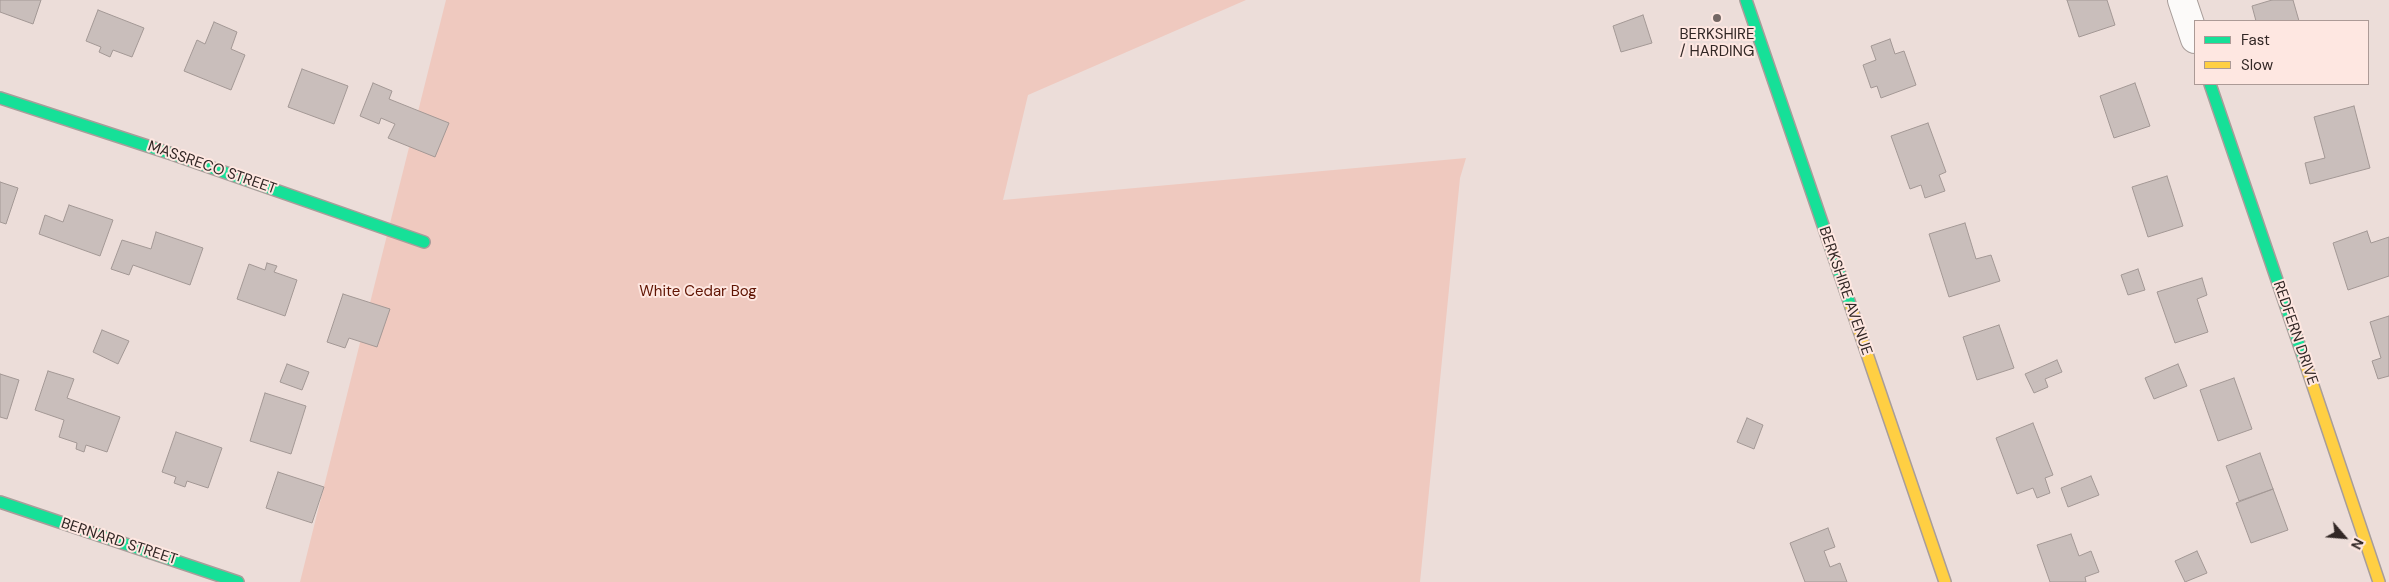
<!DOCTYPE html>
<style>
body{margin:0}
#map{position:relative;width:2389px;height:582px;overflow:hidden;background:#ecddd9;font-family:"DM Sans",sans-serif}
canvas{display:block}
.legend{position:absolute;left:2194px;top:20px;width:175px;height:65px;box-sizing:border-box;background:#fee7e1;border:1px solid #ac9a96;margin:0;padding:6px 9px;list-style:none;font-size:15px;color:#322725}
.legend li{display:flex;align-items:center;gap:10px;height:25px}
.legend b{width:25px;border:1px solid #ac9a96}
.north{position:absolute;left:2319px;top:512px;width:50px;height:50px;-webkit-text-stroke:4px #fee7e1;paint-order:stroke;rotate:117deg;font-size:14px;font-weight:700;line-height:20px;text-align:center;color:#322725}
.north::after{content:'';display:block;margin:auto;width:18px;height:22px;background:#322725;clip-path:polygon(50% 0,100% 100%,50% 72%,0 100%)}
</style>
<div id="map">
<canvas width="2389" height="582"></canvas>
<ul class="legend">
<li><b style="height:6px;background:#16e098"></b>Fast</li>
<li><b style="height:6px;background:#ffcf43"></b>Slow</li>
</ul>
<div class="north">N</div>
</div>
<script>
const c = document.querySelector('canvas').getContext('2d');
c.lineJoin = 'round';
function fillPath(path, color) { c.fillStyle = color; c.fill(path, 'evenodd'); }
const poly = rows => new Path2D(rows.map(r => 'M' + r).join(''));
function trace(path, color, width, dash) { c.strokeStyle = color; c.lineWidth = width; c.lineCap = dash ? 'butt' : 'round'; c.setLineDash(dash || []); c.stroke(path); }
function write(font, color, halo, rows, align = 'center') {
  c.font = font + ' "DM Sans",sans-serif'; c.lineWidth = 4; c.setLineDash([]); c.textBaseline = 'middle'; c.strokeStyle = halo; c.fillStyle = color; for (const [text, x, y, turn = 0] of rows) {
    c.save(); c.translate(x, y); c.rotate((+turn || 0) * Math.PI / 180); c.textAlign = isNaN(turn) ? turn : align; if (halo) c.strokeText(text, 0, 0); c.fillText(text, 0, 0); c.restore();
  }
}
const green = poly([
 [446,0,1246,0,1028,95,1003,200,1466,158,1460,178,1420,582,300,582]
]);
const building = poly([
 [0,0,41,0,33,24,0,12,0,0],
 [2067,0,2107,0,2115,25,2079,37,2067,0],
 [2272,0,2293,0,2299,21,2256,21,2252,6,2272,0],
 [98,10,144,28,132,57,113,50,110,57,99,52,101,47,86,41,98,10],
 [1643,15,1652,43,1621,52,1613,26,1643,15],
 [214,22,237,32,231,49,245,55,231,90,184,71,197,40,205,44,214,22],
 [1890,39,1895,54,1904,51,1916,85,1881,98,1877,86,1871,88,1863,65,1876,60,1871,46,1890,39],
 [302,69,348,86,334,124,288,107,302,69],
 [373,83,392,91,389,99,449,123,435,157,388,138,395,124,381,118,379,124,360,116,373,83],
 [2135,83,2150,126,2114,138,2100,96,2135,83],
 [2354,106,2370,168,2310,184,2305,163,2325,158,2314,117,2354,106],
 [1928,123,1946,172,1939,175,1945,191,1925,198,1921,185,1910,189,1891,136,1928,123],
 [2167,176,2183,226,2148,237,2132,187,2167,176],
 [0,182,18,188,6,224,0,222,0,182],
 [69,205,113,220,100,256,39,234,45,215,63,222,69,205],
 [1965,223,1976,259,1991,255,2000,281,1949,297,1929,234,1965,223],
 [2367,231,2371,243,2389,237,2389,276,2348,290,2333,243,2367,231],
 [156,232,203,248,190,285,133,265,129,275,111,269,122,240,151,249,156,232],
 [267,263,277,266,274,272,297,280,285,316,237,299,249,264,265,270,267,263],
 [2138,269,2145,290,2128,295,2121,275,2138,269],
 [2202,278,2207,295,2197,299,2208,332,2175,343,2157,292,2202,278],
 [343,294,390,309,377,347,349,338,345,348,327,342,343,294],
 [2389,316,2389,376,2378,379,2372,361,2381,358,2370,322,2389,316],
 [1999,325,2014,368,1977,380,1963,337,1999,325],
 [102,330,129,341,118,364,93,352,102,330],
 [2057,360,2062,372,2045,379,2048,387,2034,393,2025,374,2057,360],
 [287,364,309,372,302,390,280,382,287,364],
 [2178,364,2187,386,2154,399,2145,378,2178,364],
 [48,371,74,379,67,398,120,417,107,452,86,445,84,452,76,449,77,443,59,437,64,420,35,410,48,371],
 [0,374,19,380,7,419,0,417,0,374],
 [2234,378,2252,429,2218,441,2200,390,2234,378],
 [265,393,306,406,291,454,250,441,265,393],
 [1747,418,1763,425,1754,449,1737,442,1747,418],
 [2033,423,2053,475,2045,478,2050,493,2037,498,2033,488,2017,494,1996,438,2033,423],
 [176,432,222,448,208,488,187,481,185,487,174,483,176,477,162,472,176,432],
 [2260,453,2273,489,2239,501,2226,466,2260,453],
 [278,472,324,487,312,523,266,508,278,472],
 [2091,476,2099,495,2068,507,2061,488,2091,476],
 [2273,489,2288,530,2251,543,2236,503,2273,489],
 [1828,528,1835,547,1824,551,1830,567,1840,563,1847,582,1805,582,1790,543,1828,528],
 [2071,534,2079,556,2091,551,2099,572,2085,577,2086,582,2050,582,2037,545,2071,534],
 [2197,551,2207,573,2185,582,2175,561,2197,551]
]);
const street = poly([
 [2182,0,2195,39]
]);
const fast = poly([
 [1746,0,1851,307],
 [2210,84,2306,365],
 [0,98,172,154,424,242],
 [0,502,238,582]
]);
const slow = poly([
 [1851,307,1945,582],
 [2306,365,2379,582]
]);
const markers = [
 [1717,18,5,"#736764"]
];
const poiNames = [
 ["BERKSHIRE",1717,35],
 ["/ HARDING",1717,52]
];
const streetNames = [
 ["MASSRECO STREET",212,168,19],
 ["BERKSHIRE AVENUE",1845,291,71],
 ["REDFERN DRIVE",2295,333,71],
 ["BERNARD STREET",119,542,18]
];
const parkNames = [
 ["White Cedar Bog",698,292]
];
fillPath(green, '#efc9bf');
fillPath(building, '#c9bebb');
trace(building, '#a39895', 1);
trace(street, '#a89d9a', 30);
trace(fast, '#a89d9a', 14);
trace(slow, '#a89d9a', 14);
trace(street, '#fcfaf9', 28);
trace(fast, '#16e098', 11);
trace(slow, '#ffcf43', 11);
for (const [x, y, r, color] of markers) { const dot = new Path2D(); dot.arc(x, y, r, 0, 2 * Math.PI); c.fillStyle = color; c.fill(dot); trace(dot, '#fee7e1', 2); }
write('15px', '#322725', '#fee7e1', poiNames);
write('15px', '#322725', '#fee7e1', streetNames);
write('15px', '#601403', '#fee7e1', parkNames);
</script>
